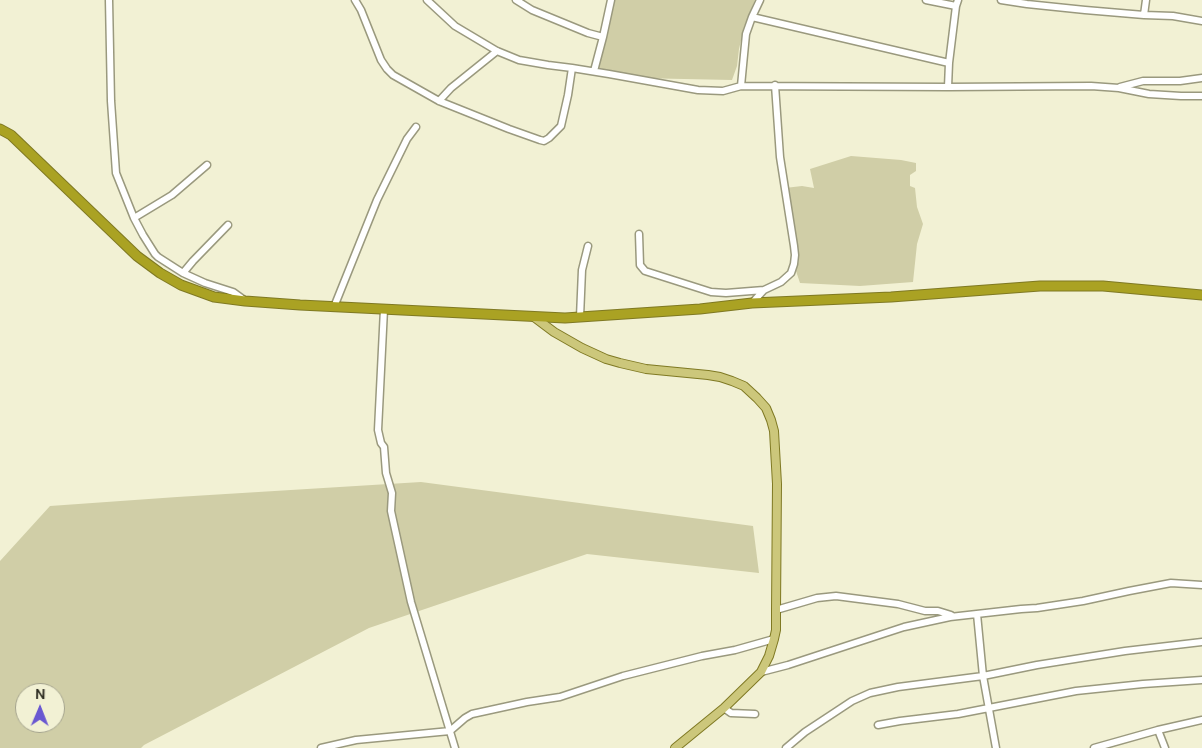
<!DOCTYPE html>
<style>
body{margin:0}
#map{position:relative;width:1202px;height:748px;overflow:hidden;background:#f2f1d4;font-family:"DM Sans",sans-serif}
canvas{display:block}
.north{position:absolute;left:15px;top:683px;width:50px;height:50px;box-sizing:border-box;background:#f2f1d4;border:1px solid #a4a38d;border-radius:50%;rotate:1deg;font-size:14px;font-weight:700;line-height:20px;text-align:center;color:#2f2e23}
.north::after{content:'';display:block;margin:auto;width:18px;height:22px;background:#6a58d1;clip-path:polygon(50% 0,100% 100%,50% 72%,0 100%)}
</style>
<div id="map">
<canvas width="1202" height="748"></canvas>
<div class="north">N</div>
</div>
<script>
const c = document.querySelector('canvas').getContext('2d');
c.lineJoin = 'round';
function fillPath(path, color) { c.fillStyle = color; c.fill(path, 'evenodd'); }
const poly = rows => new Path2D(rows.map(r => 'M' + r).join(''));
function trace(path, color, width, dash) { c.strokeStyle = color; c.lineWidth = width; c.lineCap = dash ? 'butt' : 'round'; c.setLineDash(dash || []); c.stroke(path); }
const green = poly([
 [612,0,755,0,744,27,739,49,737,66,732,80,636,78,602,72,602,69,597,68],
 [851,156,901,160,916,163,916,171,910,175,910,186,915,188,917,207,923,224,917,244,913,282,860,286,800,283,796,271,799,260,797,240,785,188,802,186,814,188,810,169],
 [421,482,753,526,759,573,587,554,369,628,144,745,141,748,0,748,0,561,50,506,177,497],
 [25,693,55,693,55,723,25,723]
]);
const minor = poly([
 [109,0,111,101,116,173,134,218,143,235,155,254,158,257,183,273,205,283,233,292,244,300],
 [355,0,361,10,381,60,387,69,393,75,439,101,509,129,540,140,544,141,549,138,561,126,568,95,572,68],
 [427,0,455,26,497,51,519,60,548,65,572,68,609,74,698,90,723,91,741,86,948,87,1091,86,1119,88,1149,94,1181,96,1202,96],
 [516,0,532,10,588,33,603,37,594,71],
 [926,0,956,6],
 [1001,0,1027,4,1085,10,1144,15,1173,16,1202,21],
 [1144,15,1146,0],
 [752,17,949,63],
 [603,37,611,0],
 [741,86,746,34,752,17,760,0],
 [948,87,949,63,956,6,958,0],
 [1120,87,1143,81,1180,81,1202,78],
 [439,101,451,88,497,51],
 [134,218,172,195,207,165],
 [639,234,640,265,645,271,711,292,726,293,764,290],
 [183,273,193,261,228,225],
 [752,303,764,290,781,282,791,273,794,264,795,255,794,246,780,157,775,85],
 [334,307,377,200,407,139,416,127],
 [384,309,378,430,381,443,384,447,386,473,392,493,391,511,411,602,455,748],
 [580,317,582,270,588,246],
 [776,610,817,598,836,596,898,604,925,611,938,611,951,615],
 [977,614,983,676,996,748],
 [761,672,788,665,904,627,950,617,1021,609,1037,608,1083,601,1129,591,1171,583,1202,585],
 [724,708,731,713,755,714],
 [878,725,900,721,958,714,1076,691,1143,684,1202,680],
 [321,748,356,740,450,731,465,718,472,714,527,702,560,697,623,676,702,656,735,650,774,639],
 [786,748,805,732,852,701,870,693,898,687,983,676,1037,665,1125,651,1202,642],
 [1094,748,1158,730],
 [1165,748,1158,730,1202,720]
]);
const major = poly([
 [534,317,554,332,582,348,606,359,620,363,646,369,708,375,720,377,732,381,744,386,757,398,766,408,771,420,774,431,777,484,776,610,776,630,774,639,769,656,761,672,724,708,675,748]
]);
const highway = poly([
 [0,129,11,135,137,256,160,273,181,285,214,297,245,301,300,305,565,318,700,309,752,303,891,297,1040,286,1103,286,1202,295]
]);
fillPath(green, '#d0cea7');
trace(minor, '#9a997e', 9);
trace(major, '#7f7923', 10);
trace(highway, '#7f7923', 11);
trace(minor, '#fff', 6);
trace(major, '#ccc77b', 8);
trace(highway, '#aaa223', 9);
</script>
